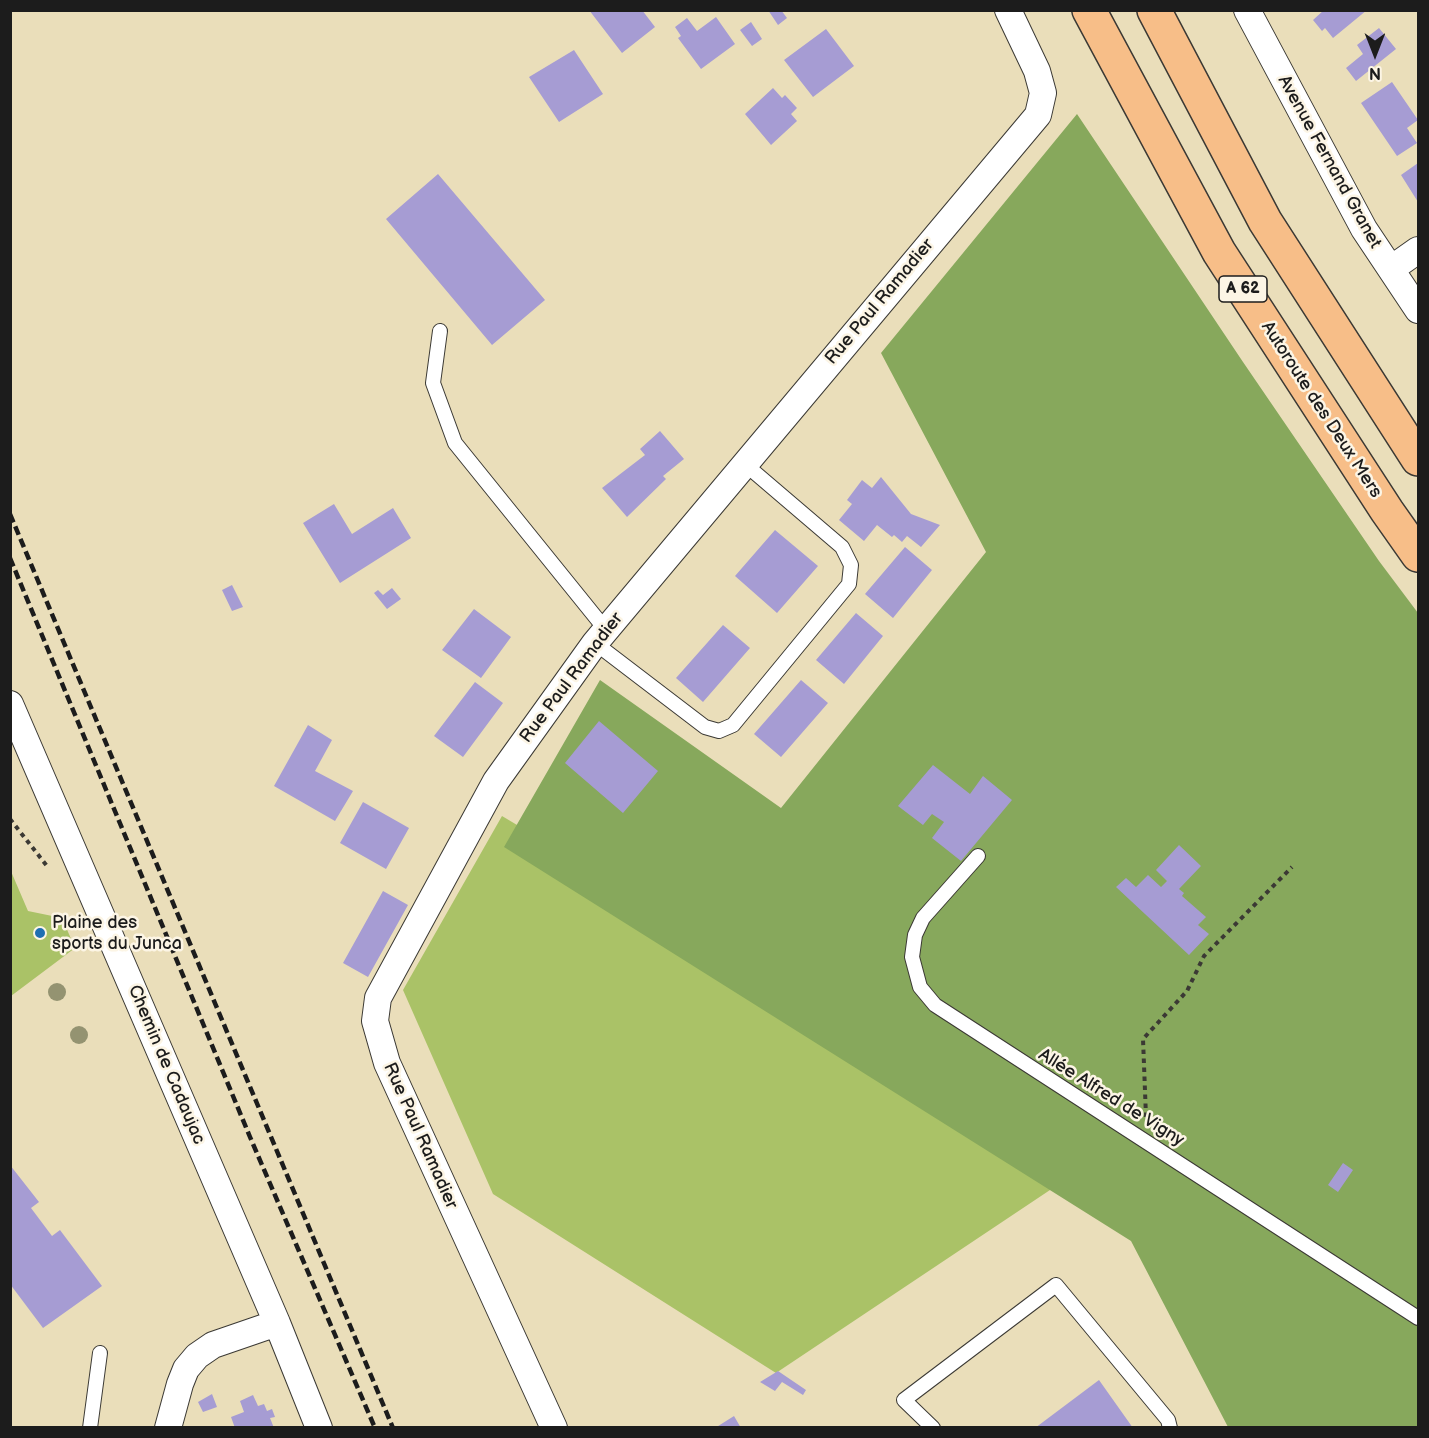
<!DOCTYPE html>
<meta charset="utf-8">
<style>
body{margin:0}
#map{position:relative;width:1429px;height:1438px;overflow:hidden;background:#eadeba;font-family:"Balsamiq Sans",sans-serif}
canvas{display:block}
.frame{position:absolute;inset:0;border:12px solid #1c1c1c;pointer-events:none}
.north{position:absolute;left:1345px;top:24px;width:60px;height:60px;-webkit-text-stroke:4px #fcf5e5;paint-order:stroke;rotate:180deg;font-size:16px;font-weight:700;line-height:24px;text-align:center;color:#1c1c1c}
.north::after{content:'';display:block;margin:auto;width:21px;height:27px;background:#1c1c1c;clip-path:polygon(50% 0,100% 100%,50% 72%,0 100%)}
</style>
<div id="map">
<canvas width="1429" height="1438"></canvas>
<div class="frame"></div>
<div class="north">N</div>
</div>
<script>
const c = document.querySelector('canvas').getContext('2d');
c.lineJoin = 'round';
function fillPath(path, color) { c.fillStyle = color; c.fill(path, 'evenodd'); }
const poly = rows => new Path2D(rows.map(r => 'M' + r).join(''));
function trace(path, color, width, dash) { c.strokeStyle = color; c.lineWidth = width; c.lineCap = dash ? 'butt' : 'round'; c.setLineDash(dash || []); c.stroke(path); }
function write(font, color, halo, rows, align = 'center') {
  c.font = font + ' "Balsamiq Sans",sans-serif'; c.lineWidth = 5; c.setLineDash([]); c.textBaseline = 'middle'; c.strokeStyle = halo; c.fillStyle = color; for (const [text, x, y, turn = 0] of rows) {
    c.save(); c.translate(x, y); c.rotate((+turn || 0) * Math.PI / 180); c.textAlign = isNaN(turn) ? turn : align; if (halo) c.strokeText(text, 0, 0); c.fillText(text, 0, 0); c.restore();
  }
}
const green = poly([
 [502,816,1068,1154,1065,1180,776,1373,493,1194,403,990],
 [10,869,28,911,62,918,75,948,11,996]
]);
const forest = poly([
 [1077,114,1243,362,1379,561,1418,613,1418,1427,1228,1427,1131,1241,504,847,600,680,781,808,986,552,881,353]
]);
const building = poly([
 [589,10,642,10,655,27,622,53],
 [768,10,781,10,787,18,778,25],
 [1324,10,1367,10,1333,38,1325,28,1322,31,1313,20],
 [716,17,735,44,701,69,678,38,681,36,675,27,687,18,697,31],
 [751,22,762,39,752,46,740,30],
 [1379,28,1396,49,1356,81,1346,68,1363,54,1357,45],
 [826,29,854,66,813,97,784,60],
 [574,50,603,94,559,122,529,77],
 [1392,82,1418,120,1407,128,1417,143,1397,156,1361,103],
 [773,88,782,98,785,95,797,108,791,114,797,121,771,145,745,114],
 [1418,163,1418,202,1401,175],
 [438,174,545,300,492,345,386,219],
 [660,431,684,459,663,476,666,479,627,517,602,488,645,455,640,449],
 [881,477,911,514,940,525,921,547,907,536,902,542,894,535,892,537,877,525,864,541,839,520,852,504,847,500,862,480,872,488],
 [334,504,352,534,393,508,411,538,340,583,303,523],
 [775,530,818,566,777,613,735,576],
 [905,547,932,570,893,618,865,594],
 [232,585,243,607,232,611,222,590],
 [392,588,401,599,387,609,374,593,378,590,383,595],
 [474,609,511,637,481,678,442,650],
 [856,613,883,636,844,684,816,660],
 [723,625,750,648,703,702,676,678],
 [801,680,828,703,781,757,754,734],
 [475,682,503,703,463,757,434,736],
 [599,721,658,771,623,813,565,763],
 [308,725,332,740,315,771,353,791,335,821,274,786],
 [933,765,970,794,983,776,1012,800,961,861,932,838,944,822,932,814,923,825,898,806],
 [363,802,409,828,386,869,340,843],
 [1179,845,1201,866,1179,889,1184,893,1182,896,1206,917,1198,925,1209,934,1189,955,1116,887,1126,878,1136,887,1148,875,1161,887,1167,881,1156,870],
 [383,891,408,905,368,977,343,963],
 [1343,1163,1353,1170,1338,1192,1328,1185],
 [10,1165,39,1202,31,1208,52,1236,60,1230,102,1286,43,1328,10,1284],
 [778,1371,806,1390,803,1395,782,1382,775,1391,760,1382],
 [1099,1380,1133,1428,1035,1428],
 [212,1394,217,1407,203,1412,198,1402],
 [253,1395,258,1406,264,1404,267,1411,272,1409,275,1417,270,1418,274,1428,235,1428,231,1417,244,1412,240,1401],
 [734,1416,741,1428,715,1428]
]);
const path = poly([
 [10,819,47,866],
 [1146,1117,1143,1039,1187,991,1204,956,1292,867]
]);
const lane = poly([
 [440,331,433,383,455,443,606,630],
 [595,643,705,727,719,731,733,725,849,584,851,565,842,547,746,465],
 [978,856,923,918,915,935,912,957,920,987,935,1005,1418,1318],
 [90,1428,100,1353],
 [933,1428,904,1400,1056,1285,1168,1420,1170,1428]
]);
const street = poly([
 [1247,10,1364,229,1418,310],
 [1391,269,1418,250],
 [10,704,277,1323,319,1428],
 [168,1428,180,1384,186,1369,197,1356,213,1345,277,1323],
 [554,1428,387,1063,375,1021,378,998,496,781,595,643,1038,115,1043,93,1037,71,1008,10]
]);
const highway = poly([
 [1089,10,1219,252,1387,511,1418,555],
 [1154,10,1265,221,1418,459]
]);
const rail = poly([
 [10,514,393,1428],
 [10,558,250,1137,375,1428]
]);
const trees = [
 [57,992],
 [79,1035]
];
const markers = [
 [40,933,6,"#1f6fb2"]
];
const shields = [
 [1243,289,48]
];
const shieldNames = [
 ["A 62",1243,289]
];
const streetNames = [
 ["Avenue Fernand Granet",1329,162,61],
 ["Rue Paul Ramadier",880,302,-50],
 ["Autoroute des Deux Mers",1321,410,57],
 ["Rue Paul Ramadier",572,678,-53],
 ["Chemin de Cadaujac",166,1065,67],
 ["Allée Alfred de Vigny",1111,1098,32],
 ["Rue Paul Ramadier",420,1136,66]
];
const poiNames = [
 ["Plaine des",52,923],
 ["sports du Junca",52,944]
];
fillPath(green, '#aac267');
fillPath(forest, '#87a85c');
fillPath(building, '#a69cd3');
trace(lane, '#3b3934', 16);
trace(street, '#3b3934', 28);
trace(highway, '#3b3934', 36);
trace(path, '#3b3934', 4, [4.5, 4.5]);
trace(lane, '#fff', 14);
trace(street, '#fff', 26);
trace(highway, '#f7be88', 33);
trace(rail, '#1c1c1c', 4.5, [9, 4.5]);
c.fillStyle = '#949371';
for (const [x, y] of trees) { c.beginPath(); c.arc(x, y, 9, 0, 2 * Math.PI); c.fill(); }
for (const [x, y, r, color] of markers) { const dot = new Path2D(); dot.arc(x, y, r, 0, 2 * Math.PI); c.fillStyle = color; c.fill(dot); trace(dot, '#fcf5e5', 2); }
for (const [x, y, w] of shields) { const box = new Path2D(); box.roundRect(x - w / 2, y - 13, w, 26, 4.5); c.fillStyle = '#fcf5e5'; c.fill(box); trace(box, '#1c1c1c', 1.5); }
write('bold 16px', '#1c1c1c', null, shieldNames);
write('18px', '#1c1c1c', '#fcf5e5', streetNames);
write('18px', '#1c1c1c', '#fcf5e5', poiNames, 'left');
</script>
